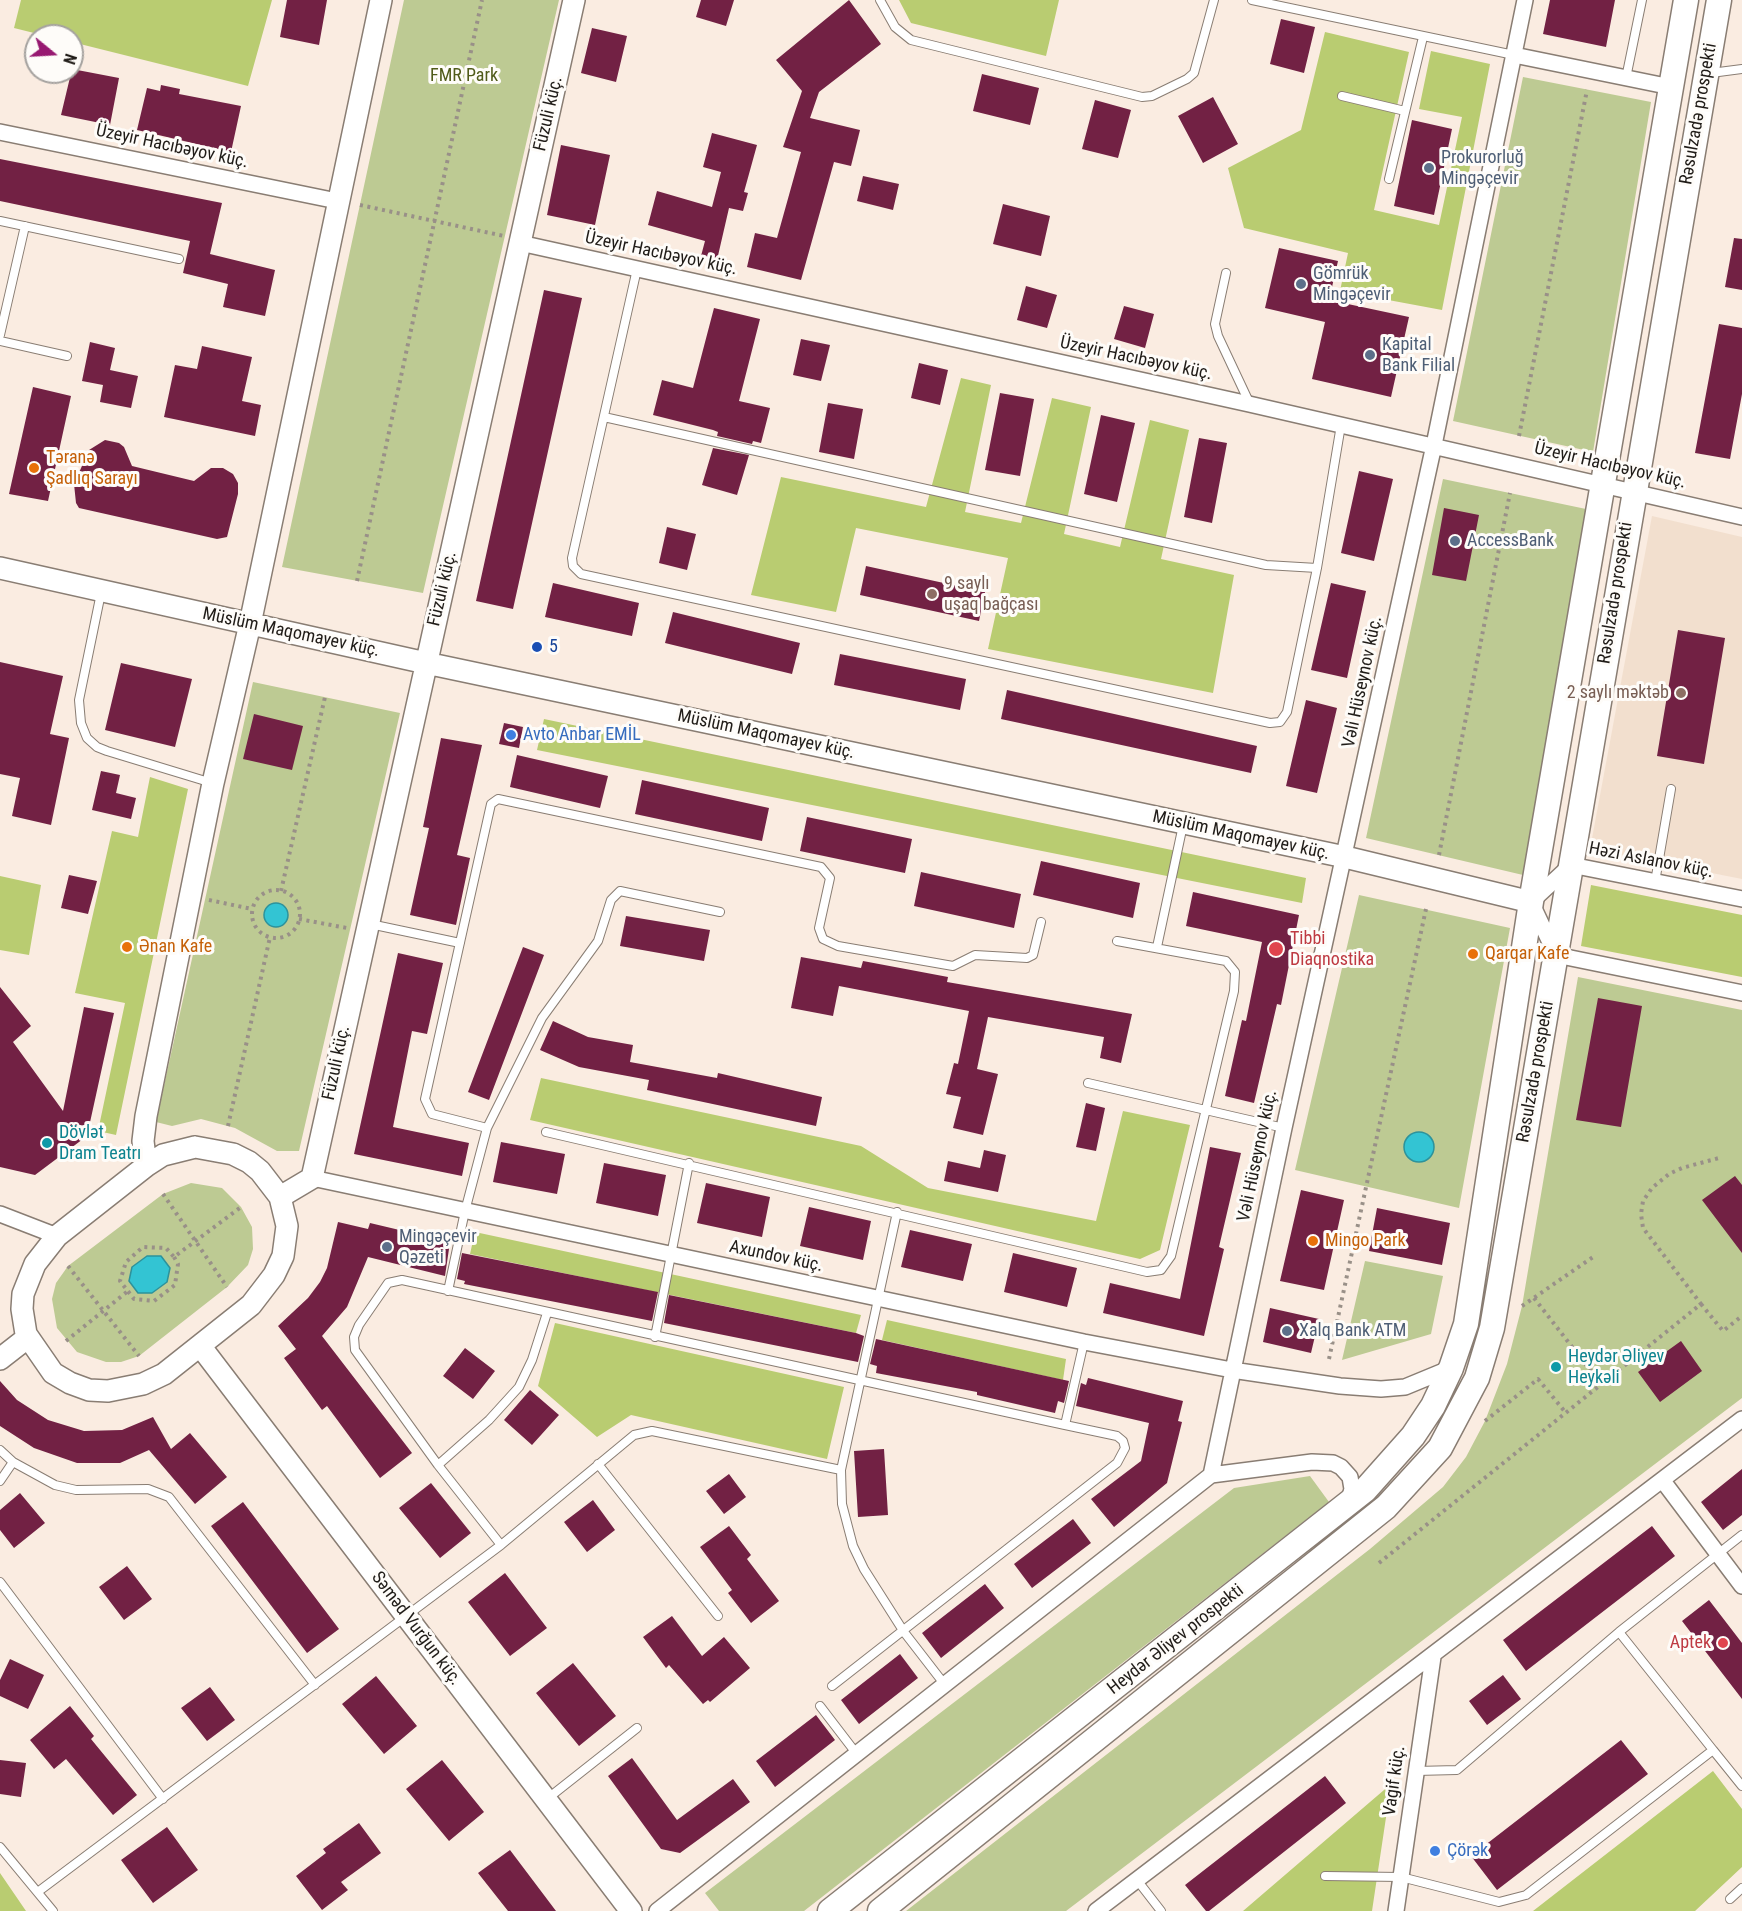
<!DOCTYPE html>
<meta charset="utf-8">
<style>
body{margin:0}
#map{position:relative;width:1742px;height:1911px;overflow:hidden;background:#faece1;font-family:"Roboto Condensed",sans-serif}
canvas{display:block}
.north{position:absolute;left:24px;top:24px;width:60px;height:60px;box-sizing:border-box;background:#fefcf9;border:2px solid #a5a29f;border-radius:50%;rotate:108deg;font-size:16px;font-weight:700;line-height:24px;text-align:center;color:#201c18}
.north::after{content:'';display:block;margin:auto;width:21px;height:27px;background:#971971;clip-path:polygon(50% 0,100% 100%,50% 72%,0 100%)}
</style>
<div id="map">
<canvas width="1742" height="1911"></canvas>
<div class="north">N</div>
</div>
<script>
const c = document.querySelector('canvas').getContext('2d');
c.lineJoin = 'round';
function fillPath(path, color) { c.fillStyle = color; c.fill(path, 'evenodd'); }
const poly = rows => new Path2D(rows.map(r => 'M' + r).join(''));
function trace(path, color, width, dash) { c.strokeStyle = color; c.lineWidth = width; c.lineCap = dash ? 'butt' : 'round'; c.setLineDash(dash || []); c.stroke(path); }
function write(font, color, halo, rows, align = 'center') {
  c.font = font + ' "Roboto Condensed",sans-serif'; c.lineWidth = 6; c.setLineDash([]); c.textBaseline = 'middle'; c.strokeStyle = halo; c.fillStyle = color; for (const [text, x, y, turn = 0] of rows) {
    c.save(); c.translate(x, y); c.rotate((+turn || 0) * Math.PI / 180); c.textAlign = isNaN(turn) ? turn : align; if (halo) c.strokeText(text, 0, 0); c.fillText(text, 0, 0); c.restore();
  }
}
const built = poly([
 [1652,516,1742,537,1742,879,1590,849]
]);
const green = poly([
 [404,0,559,0,423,593,282,567],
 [1523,77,1651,102,1593,452,1453,421],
 [1443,479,1586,509,1523,875,1366,838],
 [253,682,400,713,299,1151,277,1151,235,1128,201,1119,172,1126,156,1122],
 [1359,895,1510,928,1459,1208,1295,1170],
 [1578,977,1742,1010,1742,1398,1066,1911,906,1911,1370,1549,1443,1487,1466,1457,1485,1421,1507,1364,1522,1306],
 [191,1183,222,1188,241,1207,252,1227,253,1249,248,1265,227,1287,139,1356,121,1362,106,1362,77,1352,57,1328,52,1299,56,1283,68,1266,163,1194],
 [1365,1261,1443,1276,1431,1334,1342,1360],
 [1310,1476,1329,1502,804,1911,719,1911,705,1893,1234,1488]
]);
const forest = poly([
 [21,0,272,0,248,86,72,42,72,36,46,36,14,28],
 [899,0,1059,0,1046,56,911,23],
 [1325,32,1409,52,1374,210,1439,225,1462,117,1419,109,1431,51,1490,64,1442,310,1340,291,1348,253,1244,228,1228,168,1301,130],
 [961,378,991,385,965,512,1021,523,1052,398,1091,407,1064,534,1120,547,1150,420,1189,430,1161,559,1234,575,1213,693,988,649,1008,558,856,528,836,612,751,595,781,477,926,507],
 [544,719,1306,878,1302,903,537,750],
 [150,777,188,789,116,1135,98,1131,125,1003,75,993,112,831,138,837],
 [0,876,41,885,29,955,0,950],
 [1591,885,1742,915,1742,977,1581,946],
 [541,1078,861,1146,928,1188,1096,1221,1123,1111,1190,1125,1160,1250,1140,1259,530,1120],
 [475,1232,861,1315,856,1333,470,1254],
 [887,1320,1066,1359,1063,1380,882,1340],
 [555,1323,844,1387,827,1459,631,1415,597,1437,538,1386],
 [1713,1771,1742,1809,1742,1867,1695,1911,1533,1911],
 [1391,1784,1372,1911,1243,1911],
 [0,1873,26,1911,0,1911]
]);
const water = poly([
 '264 915a12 12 0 1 1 24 0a12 12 0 1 1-24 0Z',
 '1404 1147a15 15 0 1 1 30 0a15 15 0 1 1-30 0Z',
 [147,1256,161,1256,170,1268,167,1282,152,1293,138,1293,129,1281,132,1267,147,1256]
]);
const building = poly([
 [287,0,327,0,319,45,280,37],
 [701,0,734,0,726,26,696,17],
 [849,0,881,44,819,92,810,118,860,130,851,166,834,162,801,280,747,267,755,233,777,238,801,152,783,147,802,91,776,60],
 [1550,0,1615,0,1606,47,1543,34],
 [1281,19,1315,27,1304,73,1270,64],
 [592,28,627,36,616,82,581,73],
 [72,69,119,78,110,125,61,115],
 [982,74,1039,88,1030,125,973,111],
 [161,85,180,89,179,94,241,106,231,152,137,130,147,88,160,91],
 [1213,97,1238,144,1203,163,1178,116],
 [1095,100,1131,110,1118,158,1082,149],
 [1412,120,1452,129,1434,215,1394,206],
 [712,133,757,145,744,192,748,193,743,211,729,208,717,260,701,256,705,241,648,225,657,191,712,207,721,172,703,167],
 [561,145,610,155,595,225,547,215],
 [0,159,222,203,210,254,275,270,265,316,223,307,228,284,183,273,190,241,0,201],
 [863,176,899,184,893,210,857,201],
 [1003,204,1050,216,1041,256,993,244],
 [1734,238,1742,239,1742,290,1725,287],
 [1279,248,1338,261,1329,300,1409,317,1391,397,1312,379,1325,322,1265,308],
 [1026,286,1057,295,1047,328,1017,320],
 [544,290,582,298,513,609,476,601],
 [1124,306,1154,314,1145,348,1114,339],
 [714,308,760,319,739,401,770,408,761,443,753,441,752,444,717,436,718,432,713,430,653,415,662,380,693,388],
 [1719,324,1742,328,1742,394,1730,459,1695,453],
 [801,339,830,345,821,381,793,375],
 [90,342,115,348,110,370,138,376,131,408,100,402,103,385,82,381],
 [202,346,252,357,242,401,261,405,255,436,164,417,175,365,197,369],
 [919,363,948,370,940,405,911,398],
 [33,387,71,396,48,501,9,494],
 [1000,393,1034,399,1020,476,985,470],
 [828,403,863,409,854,459,819,452],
 [1101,415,1135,423,1117,502,1084,494],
 [1199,438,1227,443,1212,523,1184,517],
 [105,440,119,443,124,447,132,466,194,481,211,468,223,468,233,474,238,483,238,494,227,537,217,539,79,508,76,503,74,484,89,450],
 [713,448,749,455,737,495,702,485],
 [1359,471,1393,479,1374,561,1341,553],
 [1444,508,1479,515,1466,581,1432,575],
 [667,527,696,534,687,570,659,563],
 [866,566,985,592,979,621,860,595],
 [553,583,639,603,632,636,545,617],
 [1331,583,1366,591,1347,678,1311,670],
 [673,612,800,643,792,674,665,643],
 [1678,630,1725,638,1704,764,1657,756],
 [840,654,966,679,960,710,834,685],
 [0,662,63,676,50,734,69,738,51,825,12,816,20,778,0,774],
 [121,663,192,679,175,747,105,730],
 [1007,690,1257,746,1251,773,1001,719],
 [1306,700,1337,708,1317,793,1286,786],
 [254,714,303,726,292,770,243,759],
 [504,723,523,727,519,748,499,744],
 [441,738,482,745,457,855,470,858,456,925,410,915,429,828,423,827],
 [517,755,608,776,600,808,510,787],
 [101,771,120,775,116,793,136,798,131,819,92,810],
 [642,780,769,808,762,841,635,814],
 [807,817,912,839,905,873,800,851],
 [1041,861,1140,883,1133,918,1033,895],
 [921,872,1021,894,1014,928,914,906],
 [69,875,97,881,88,914,61,908],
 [1193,892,1299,915,1281,1005,1277,1004,1254,1103,1225,1096,1242,1020,1246,1021,1262,942,1186,926],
 [626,916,710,930,704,961,620,946],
 [523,947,544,955,489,1100,468,1092],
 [398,953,443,963,427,1034,412,1031,393,1127,469,1143,462,1176,354,1154],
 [801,957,861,968,863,961,948,977,947,982,1132,1014,1121,1063,1100,1058,1104,1037,988,1017,977,1069,998,1074,983,1135,953,1128,961,1097,946,1094,954,1063,958,1064,969,1011,839,986,833,1016,791,1008],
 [0,987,31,1026,13,1042,63,1111,84,1007,114,1013,87,1136,35,1175,0,1167],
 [1598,998,1642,1006,1621,1127,1576,1120],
 [553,1021,588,1037,633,1045,630,1062,717,1078,718,1073,822,1097,816,1126,647,1090,649,1080,579,1067,540,1050],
 [1086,1103,1105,1108,1096,1151,1076,1147],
 [501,1142,565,1154,557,1194,493,1182],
 [1210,1147,1241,1153,1219,1247,1224,1249,1204,1336,1103,1313,1110,1283,1180,1299],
 [984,1150,1006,1155,998,1192,944,1181,948,1161,980,1168],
 [604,1163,666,1175,658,1216,596,1203],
 [1735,1176,1742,1185,1742,1253,1702,1200],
 [706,1183,770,1197,762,1237,697,1223],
 [1301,1190,1344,1200,1324,1290,1280,1281],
 [809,1207,871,1221,863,1260,800,1246],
 [1377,1208,1450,1223,1442,1265,1369,1251],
 [338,1222,368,1229,370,1223,450,1242,445,1276,368,1257,347,1307,322,1336,412,1453,380,1478,327,1406,322,1410,284,1358,296,1349,278,1326,308,1298,320,1282,327,1268],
 [910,1230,972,1244,963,1281,901,1267],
 [462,1253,658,1292,652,1321,464,1284,465,1281,457,1279],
 [1013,1253,1077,1268,1067,1307,1004,1292],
 [669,1295,856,1333,864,1336,858,1362,664,1323],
 [1270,1308,1319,1319,1311,1353,1263,1342],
 [876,1339,1069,1381,1064,1403,1058,1401,1055,1413,977,1395,977,1392,876,1373,877,1366,870,1364],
 [1681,1341,1702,1371,1660,1402,1638,1372],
 [465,1348,495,1371,473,1399,443,1376],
 [1088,1378,1183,1401,1178,1421,1182,1422,1167,1483,1114,1527,1091,1499,1141,1461,1149,1423,1076,1406,1081,1383,1086,1385],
 [0,1381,17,1400,48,1420,84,1431,122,1430,153,1417,171,1449,190,1433,227,1477,195,1504,149,1450,120,1463,77,1463,34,1448,0,1426],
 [530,1390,559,1415,532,1445,504,1420],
 [884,1449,888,1515,858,1517,854,1451],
 [1742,1469,1742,1515,1723,1530,1701,1502],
 [729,1474,746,1497,724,1514,706,1491],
 [431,1483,471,1533,440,1558,399,1508],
 [20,1493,45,1523,14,1548,0,1530,0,1510],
 [593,1500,615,1530,587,1552,564,1522],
 [243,1502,339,1629,307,1653,211,1526],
 [1073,1519,1091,1543,1032,1588,1014,1564],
 [729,1526,751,1555,747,1559,779,1601,751,1623,728,1593,732,1590,700,1547],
 [1652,1526,1675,1556,1526,1671,1503,1640],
 [127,1566,152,1599,124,1620,99,1587],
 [505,1573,547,1628,510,1656,468,1602],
 [985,1584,1004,1608,941,1658,922,1633],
 [1709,1600,1742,1643,1742,1699,1682,1621],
 [672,1616,702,1656,724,1637,750,1668,710,1702,708,1700,703,1704,669,1665,666,1668,643,1637],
 [900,1654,918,1678,859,1724,841,1700],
 [10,1659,44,1675,28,1709,0,1696,0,1680],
 [573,1663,616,1716,579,1746,536,1693],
 [1503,1675,1521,1699,1487,1725,1469,1701],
 [376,1676,417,1726,384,1754,342,1704],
 [210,1687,235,1720,207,1741,181,1708],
 [70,1706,94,1736,91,1739,137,1795,113,1815,66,1759,54,1769,30,1740],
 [816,1715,835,1740,775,1787,756,1761],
 [1621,1740,1648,1774,1497,1890,1471,1856],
 [632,1758,677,1820,733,1779,750,1802,680,1853,661,1849,608,1776],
 [0,1760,26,1763,21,1797,0,1794],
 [442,1760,484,1812,449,1841,406,1789],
 [1325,1776,1346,1803,1209,1911,1206,1911,1185,1885],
 [359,1823,381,1853,341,1882,348,1890,322,1910,296,1876,326,1853,323,1849],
 [167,1827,198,1870,153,1903,121,1860],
 [510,1850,556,1911,508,1911,478,1873]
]);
const path = poly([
 [360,205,504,236],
 [1519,436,1587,90],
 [357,581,482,0],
 [1439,855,1510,493],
 '252 914a24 24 0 1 1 48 0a24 24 0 1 1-48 0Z',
 [281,891,325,697],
 [209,900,252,909],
 [299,919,347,928],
 [228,1126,270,937],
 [163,1194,227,1287],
 [174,1257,178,1264,175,1285,154,1301,134,1299,120,1281,126,1262,143,1247,166,1248,174,1257,241,1207],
 [68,1266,139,1356],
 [1534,1298,1601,1384],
 [1701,1304,1723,1331,1742,1316],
 [1522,1306,1596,1255],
 [66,1341,128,1291],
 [1329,1359,1426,909],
 [1485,1421,1538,1379,1566,1413],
 [1379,1563,1701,1304,1643,1228,1641,1214,1643,1201,1652,1188,1669,1174,1682,1168,1719,1158]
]);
const lane = poly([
 [880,0,895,27,911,40,1142,97,1152,96,1187,79,1194,73,1214,0],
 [1252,0,1514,55],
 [1711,73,1742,69],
 [1626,78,1642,0],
 [1342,96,1405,111],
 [1389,179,1423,37],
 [0,221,179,259],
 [637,269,572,558,573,566,581,574,1270,723,1280,722,1287,712,1317,568,1341,425],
 [1226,273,1215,324,1218,336,1249,402],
 [0,335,25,226],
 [0,341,67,356],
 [604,417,1266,565,1317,568],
 [101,593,79,700,81,723,87,738,97,747,107,751,212,783],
 [1655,882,1671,789],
 [370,924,460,943],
 [1157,947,1183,825],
 [1088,1083,1284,1128],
 [487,1128,432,1114,425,1099,491,804,498,799,821,867,830,878,819,928,823,939,838,946,953,966,975,955,1027,958,1033,955,1041,922],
 [546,1132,1147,1272,1161,1270,1171,1256,1234,991,1235,972,1226,961,1117,941],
 [897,1212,841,1470,842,1504,853,1546,864,1569,904,1632,945,1685],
 [448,1291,465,1211,487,1128,542,1018,598,941,611,900,620,891,720,912],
 [655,1337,689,1163],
 [1065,1425,1084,1342],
 [0,1450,13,1462,55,1485,76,1490,148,1489,169,1497,315,1685],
 [598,1464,718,1616],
 [438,1465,489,1420,519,1387,532,1360,547,1313],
 [0,1481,13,1462],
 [501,1545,438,1465,355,1350,354,1337,359,1325,388,1283,402,1280,1065,1425,1117,1436,1123,1441,1125,1448,1117,1463,832,1686],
 [0,1582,163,1799],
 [1619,1632,1713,1750],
 [820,1706,856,1753],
 [1416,1771,1457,1770,1619,1632,1742,1535],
 [547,1799,637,1728],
 [0,1847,53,1911],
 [1325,1876,1401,1877,1499,1902,1526,1895,1713,1750,1742,1786],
 [1137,1880,1161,1911],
 [39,1891,501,1545,634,1435,652,1431,841,1470],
 [1730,1899,1742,1888]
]);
const street = poly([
 [1514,55,1671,87],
 [0,132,337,201],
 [520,243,1249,404,1742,517],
 [1742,899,1571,865,1531,902,1556,955,1742,993],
 [312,1178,1084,1342,1232,1370,1340,1386,1381,1389,1405,1387,1451,1368],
 [0,1214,57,1236],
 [1211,1475,1312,1462,1333,1463,1341,1467,1350,1477,1352,1489,1348,1504],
 [1663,1481,1742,1586],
 [657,1911,1211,1475,1284,1128,1434,445,1525,0],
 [1096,1911,1742,1419],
 [1396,1911,1433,1657]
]);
const secondary = poly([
 [0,568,426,663,1345,857,1531,902],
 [195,1147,233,1154,249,1162,260,1171,280,1197,287,1226,283,1256,274,1275,251,1305,164,1374,143,1384,108,1391,89,1390,70,1383,53,1373,26,1334,22,1309,23,1294,35,1264,57,1236,146,1166,163,1155,195,1147],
 [146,1166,143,1141,146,1116,213,783,250,624,381,0],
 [280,1197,312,1178,574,0],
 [201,1347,631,1911],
 [0,1359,27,1338]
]);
const primary = poly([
 [830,1911,1365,1490,1413,1436,1433,1406,1451,1368,1466,1324,1531,902,1686,0],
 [880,1911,1386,1507,1440,1448,1477,1378,1492,1328,1719,0]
]);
const markers = [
 [1429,168,6,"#5c6f8a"],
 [1301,284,6,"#5c6f8a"],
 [1370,355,6,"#5c6f8a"],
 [34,468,6,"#e8710a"],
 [1455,541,6,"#5c6f8a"],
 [932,594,6,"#8d6e63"],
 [537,647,6,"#1a4fb4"],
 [1681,693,6,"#8d6e63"],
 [511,735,6,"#3f7fe0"],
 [127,947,6,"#e8710a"],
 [1276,949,8,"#e0444e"],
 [1473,954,6,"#e8710a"],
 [47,1143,6,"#0f9aa8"],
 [1313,1241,6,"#e8710a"],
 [387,1247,6,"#5c6f8a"],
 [1287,1331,6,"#5c6f8a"],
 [1556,1367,6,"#0f9aa8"],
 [1723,1643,6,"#e0444e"],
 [1435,1851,6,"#3f7fe0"]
];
const parkNames = [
 ["FMR Park",464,76]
];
const streetNames = [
 ["Füzuli küç.",549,114,-77],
 ["Rəsulzadə prospekti",1699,114,-80],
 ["Üzeyir Hacıbəyov küç.",172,147,12],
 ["Üzeyir Hacıbəyov küç.",661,254,12],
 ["Üzeyir Hacıbəyov küç.",1136,359,12],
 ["Üzeyir Hacıbəyov küç.",1610,466,13],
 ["Füzuli küç.",443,589,-77],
 ["Rəsulzadə prospekti",1616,593,-81],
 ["Müslüm Maqomayev küç.",291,633,12],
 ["Vəli Hüseynov küç.",1363,682,-78],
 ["Müslüm Maqomayev küç.",766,735,12],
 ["Müslüm Maqomayev küç.",1241,836,12],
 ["Həzi Aslanov küç.",1651,861,11],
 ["Füzuli küç.",337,1063,-78],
 ["Rəsulzadə prospekti",1536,1072,-80],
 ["Vəli Hüseynov küç.",1258,1156,-78],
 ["Axundov küç.",776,1257,12],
 ["Səməd Vurğun küç.",416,1629,53],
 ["Heydər Əliyev prospekti",1176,1640,-38],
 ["Vagif küç.",1395,1781,-82]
];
const serviceNames = [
 ["Prokurorluğ",1441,158],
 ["Mingəçevir",1441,179],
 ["Gömrük",1313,274],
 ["Mingəçevir",1313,295],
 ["Kapital",1382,345],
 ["Bank Filial",1382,366],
 ["AccessBank",1467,541],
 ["Mingəçevir",399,1237],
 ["Qəzeti",399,1258],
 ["Xalq Bank ATM",1299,1331]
];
const foodNames = [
 ["Təranə",46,458],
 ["Şadlıq Sarayı",46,479],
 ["Ənan Kafe",139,947],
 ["Qarqar Kafe",1485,954],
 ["Mingo Park",1325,1241]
];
const educationNames = [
 ["9 saylı",944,584],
 ["uşaq bağçası",944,605],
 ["2 saylı məktəb",1669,693,"right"]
];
const transitNames = [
 ["5",549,647]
];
const shopNames = [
 ["Avto Anbar EMİL",523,735],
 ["Çörək",1447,1851]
];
const healthNames = [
 ["Tibbi",1290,939],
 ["Diaqnostika",1290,960],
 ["Aptek",1711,1643,"right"]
];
const cultureNames = [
 ["Dövlət",59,1133],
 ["Dram Teatrı",59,1154],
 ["Heydər Əliyev",1568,1357],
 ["Heykəli",1568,1378]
];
fillPath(built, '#f2dfce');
fillPath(green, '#bdca93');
fillPath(forest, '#b9cc71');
fillPath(water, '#33c4d3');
trace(water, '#2d929b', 1.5);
fillPath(building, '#722144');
trace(lane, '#897d73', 10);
trace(street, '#897d73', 18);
trace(secondary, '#897d73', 24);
trace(primary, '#897d73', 27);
trace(path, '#999088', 4, [3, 4.5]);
trace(lane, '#fff', 8);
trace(street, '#fff', 15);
trace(secondary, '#fff', 21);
trace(primary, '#fff', 24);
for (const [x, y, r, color] of markers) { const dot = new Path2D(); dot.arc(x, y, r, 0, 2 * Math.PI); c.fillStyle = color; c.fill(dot); trace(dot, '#fefcf9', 2); }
write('18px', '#505b1a', '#fefcf9', parkNames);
write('18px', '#201c18', '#fefcf9', streetNames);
write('18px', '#4e5e75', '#fefcf9', serviceNames, 'left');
write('18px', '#c56008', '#fefcf9', foodNames, 'left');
write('18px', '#785e54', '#fefcf9', educationNames, 'left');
write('18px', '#164399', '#fefcf9', transitNames, 'left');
write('18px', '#366cbe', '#fefcf9', shopNames, 'left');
write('18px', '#be3a42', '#fefcf9', healthNames, 'left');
write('18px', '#0d838f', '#fefcf9', cultureNames, 'left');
</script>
